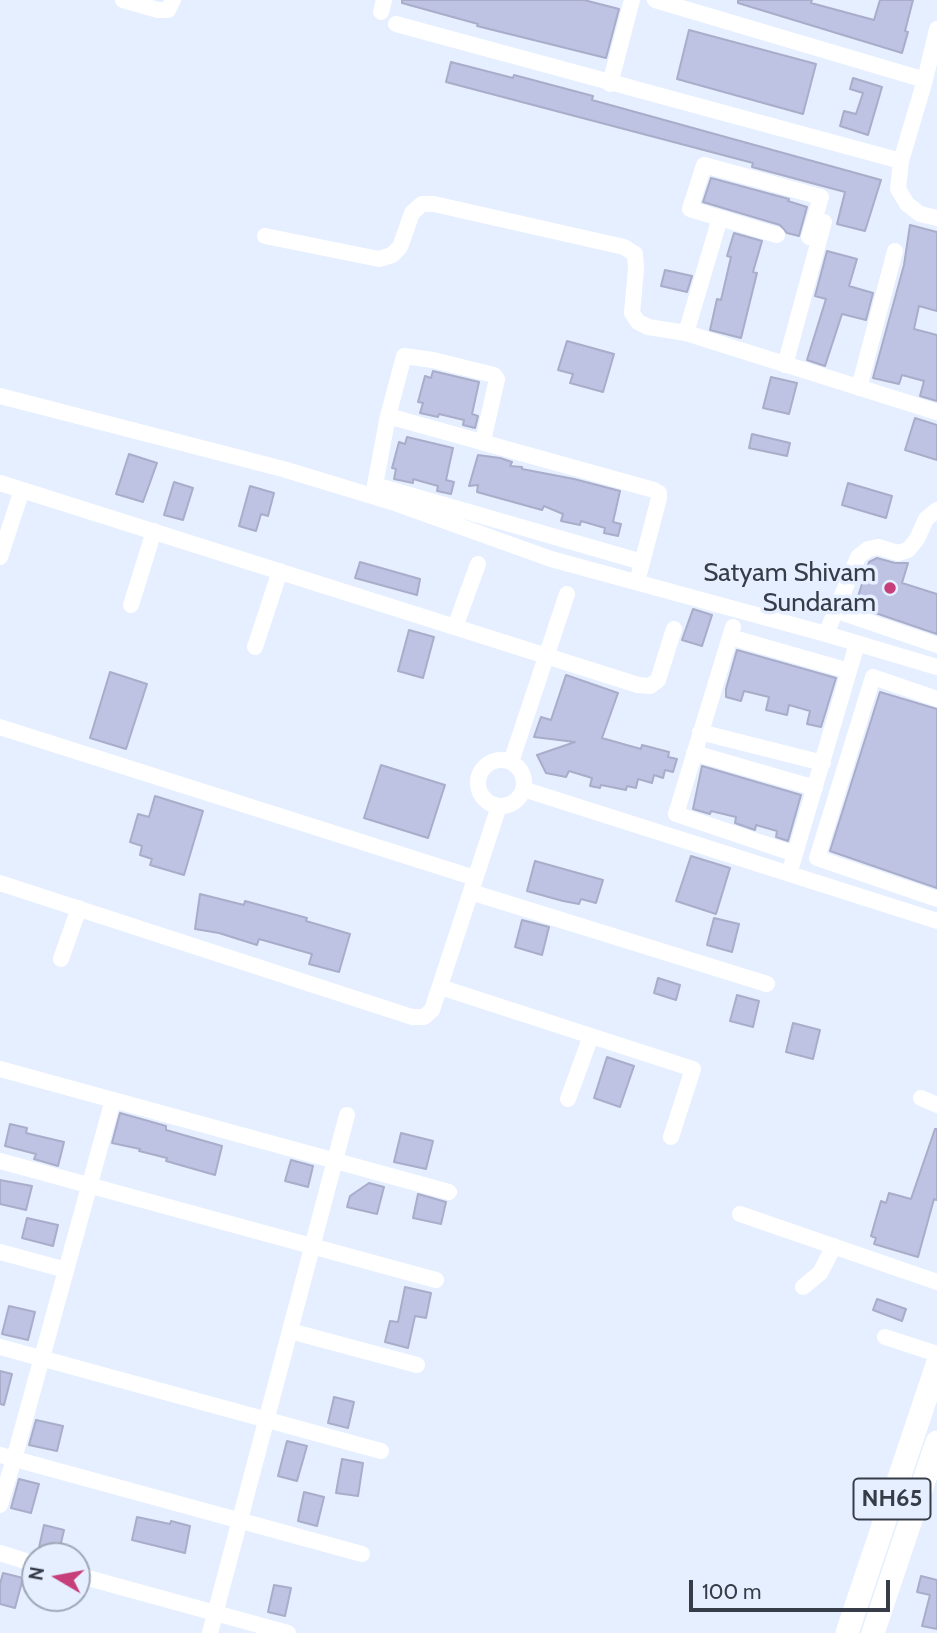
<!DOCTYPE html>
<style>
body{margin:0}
#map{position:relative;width:937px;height:1633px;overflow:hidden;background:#e5efff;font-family:Cabin,sans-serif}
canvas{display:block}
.north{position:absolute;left:21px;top:1542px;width:70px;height:70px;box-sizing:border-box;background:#e5efff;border:2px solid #9fa8b6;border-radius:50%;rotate:280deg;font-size:19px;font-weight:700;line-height:28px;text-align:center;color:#373d48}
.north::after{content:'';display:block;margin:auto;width:24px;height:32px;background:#c63e7a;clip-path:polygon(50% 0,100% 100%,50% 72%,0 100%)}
.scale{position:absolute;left:689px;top:1580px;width:201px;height:32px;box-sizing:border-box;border:4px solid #373d48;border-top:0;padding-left:9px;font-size:21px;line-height:24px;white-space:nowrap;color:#373d48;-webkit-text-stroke:5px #e5efff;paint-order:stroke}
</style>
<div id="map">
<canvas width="937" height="1633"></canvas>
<div class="north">N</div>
<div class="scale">100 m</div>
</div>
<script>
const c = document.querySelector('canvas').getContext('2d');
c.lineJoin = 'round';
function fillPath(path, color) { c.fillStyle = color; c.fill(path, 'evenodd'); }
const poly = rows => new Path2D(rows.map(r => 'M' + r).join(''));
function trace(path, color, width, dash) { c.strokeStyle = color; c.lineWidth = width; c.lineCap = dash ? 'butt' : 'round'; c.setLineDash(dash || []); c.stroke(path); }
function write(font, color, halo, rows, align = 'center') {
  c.font = font + ' Cabin,sans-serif'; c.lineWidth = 7; c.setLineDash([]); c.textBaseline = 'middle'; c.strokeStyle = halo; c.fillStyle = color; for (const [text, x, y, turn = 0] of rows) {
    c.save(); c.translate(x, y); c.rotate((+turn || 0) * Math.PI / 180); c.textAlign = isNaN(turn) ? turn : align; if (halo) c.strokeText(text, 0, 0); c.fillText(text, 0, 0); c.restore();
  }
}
const building = poly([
 [402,0,584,0,619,9,606,58,477,26,478,24,402,3,402,0],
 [738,0,812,0,811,3,874,20,880,0,913,0,905,31,908,32,902,53,738,3,738,0],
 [689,30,816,64,803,114,677,79,689,30],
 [451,62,513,78,514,75,593,96,592,100,881,180,865,231,837,224,845,192,752,167,753,163,446,82,451,62],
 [853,78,882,87,868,135,840,126,844,111,856,114,863,93,850,89,853,78],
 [711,178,789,199,788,201,807,207,799,236,787,233,780,225,703,202,711,178],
 [910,225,937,232,937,311,919,306,914,329,937,335,937,401,920,396,924,381,902,375,899,384,873,378,904,265,910,225],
 [734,233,762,241,753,272,757,273,741,338,710,330,717,299,721,300,731,257,727,256,734,233],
 [827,251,857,259,849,286,873,293,866,320,842,314,825,366,807,360,826,299,815,296,827,251],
 [665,270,692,276,687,292,661,286,665,270],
 [567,341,614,354,603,392,570,383,573,374,558,370,567,341],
 [433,371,479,382,472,414,478,416,475,428,463,425,464,420,439,414,438,417,420,413,423,403,418,402,425,376,431,378,433,371],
 [771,377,797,383,789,414,763,408,771,377],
 [915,418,937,425,937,460,905,450,915,418],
 [752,434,790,443,787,456,749,448,752,434],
 [407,437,453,448,446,480,454,482,451,494,437,491,438,486,413,479,413,483,394,479,396,469,392,468,399,442,405,444,407,437],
 [129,454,157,463,143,502,116,494,129,454],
 [478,455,500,458,512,462,510,466,522,467,522,469,574,479,620,491,613,522,621,524,618,536,604,533,605,528,581,521,580,525,561,521,563,514,544,506,542,510,477,492,478,485,469,486,478,455],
 [174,482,193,488,183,520,164,515,174,482],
 [848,483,892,496,886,518,842,505,848,483],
 [250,486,274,493,268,516,261,514,256,531,239,526,250,486],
 [877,558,895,563,908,563,902,583,937,594,937,634,855,606,869,562,877,558],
 [360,562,420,579,417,595,355,578,360,562],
 [693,609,712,615,702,646,682,640,693,609],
 [409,630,434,637,423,678,398,671,409,630],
 [737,650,836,678,821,727,807,724,810,711,789,705,787,715,766,710,769,697,744,691,741,701,726,697,726,689,737,650],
 [110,672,147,684,126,749,90,738,110,672],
 [566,675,618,693,602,738,630,746,641,749,642,745,669,752,668,757,677,759,673,772,665,770,663,778,654,775,652,783,638,779,636,788,627,786,626,790,601,785,600,788,590,786,592,778,569,771,566,777,546,773,537,755,575,742,534,737,541,717,551,720,566,675],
 [880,692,937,709,937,888,830,851,880,692],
 [381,765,445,785,428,838,364,818,381,765],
 [702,766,801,795,788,841,776,837,777,831,756,825,755,830,735,823,736,817,711,811,710,814,693,809,702,766],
 [155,796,203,811,184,875,150,865,152,859,140,855,142,846,130,842,138,814,149,817,155,796],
 [691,856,730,868,716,914,676,901,691,856],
 [535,861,603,880,596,903,581,899,579,904,563,901,527,891,535,861],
 [200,894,244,905,245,901,307,918,306,921,350,934,339,972,309,964,312,954,259,939,257,945,219,933,195,929,200,894],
 [714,918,739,924,732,952,707,945,714,918],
 [522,920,549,927,542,955,515,947,522,920],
 [658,978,680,985,676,1000,654,993,658,978],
 [737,995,759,1001,753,1027,730,1021,737,995],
 [793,1023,820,1030,813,1059,786,1052,793,1023],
 [607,1057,634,1066,620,1107,594,1098,607,1057],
 [120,1113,166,1126,166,1130,222,1146,215,1175,166,1161,167,1158,139,1151,140,1149,112,1143,120,1113],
 [10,1124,27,1128,26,1133,64,1142,58,1166,34,1159,36,1154,5,1146,10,1124],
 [935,1129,937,1129,937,1200,934,1199,918,1257,874,1244,876,1238,871,1236,881,1201,886,1203,889,1193,911,1199,935,1129],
 [401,1133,433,1141,426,1169,394,1162,401,1133],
 [291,1160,313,1166,308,1187,285,1181,291,1160],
 [0,1180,32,1186,26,1210,0,1204,0,1180],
 [369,1183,384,1187,377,1214,347,1207,350,1196,369,1183],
 [418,1194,446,1202,441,1224,413,1218,418,1194],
 [27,1218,58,1225,53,1246,22,1238,27,1218],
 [405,1287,431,1293,426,1318,415,1316,408,1348,385,1342,390,1321,398,1322,405,1287],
 [877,1299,906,1309,902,1321,873,1310,877,1299],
 [9,1306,35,1312,28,1340,2,1334,9,1306],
 [0,1371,12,1374,4,1405,0,1404,0,1371],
 [334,1397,354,1402,348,1428,328,1423,334,1397],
 [36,1420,63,1426,57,1451,29,1445,36,1420],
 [287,1441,307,1446,297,1481,278,1476,287,1441],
 [342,1459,363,1463,358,1496,336,1493,342,1459],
 [19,1479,39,1484,31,1513,11,1508,19,1479],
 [304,1492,324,1497,317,1526,298,1521,304,1492],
 [137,1517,170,1524,171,1521,190,1526,185,1553,132,1540,137,1517],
 [44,1525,64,1530,58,1556,38,1552,44,1525],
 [3,1573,23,1578,15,1608,0,1604,0,1584,3,1573],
 [921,1576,937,1580,937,1629,922,1626,930,1595,917,1592,921,1576],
 [274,1585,291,1588,285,1616,268,1612,274,1585]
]);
const minor = poly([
 [123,0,158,10,168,10,173,0],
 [655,0,925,80],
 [381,12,384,0],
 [396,24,901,161],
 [937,29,925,80,901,161,898,189,907,204,920,214,937,218],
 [610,84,632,0],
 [720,218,777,235],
 [265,236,379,259,392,255,400,247,412,213,422,204,434,204,624,247,635,254,636,269,632,313,638,322,648,327,686,333,937,412],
 [686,333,720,218,690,209,704,165,821,197,809,237],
 [785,365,824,222],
 [859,388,895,251],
 [0,396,283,469,392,502,551,559,826,634,937,667],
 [388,416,654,490,659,493,659,498,637,582],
 [0,483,638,685,650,686,658,680,674,629],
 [375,485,388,416,404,356,433,360,494,375,497,379,483,441],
 [375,485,642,562],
 [0,557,22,490],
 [131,605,154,531],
 [837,611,937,645],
 [455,627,478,564],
 [733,627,676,814,795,854],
 [826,634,858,557,868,549,878,547,898,553,908,550,917,539,926,519,937,510],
 [730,637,849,671],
 [255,647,280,571],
 [937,699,873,677,817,858,937,899],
 [0,727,475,878],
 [700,732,823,763],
 [694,753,815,788],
 '478 783a23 23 0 1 1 46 0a23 23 0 1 1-46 0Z',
 [511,762,567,594],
 [523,789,937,921],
 [792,864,857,644],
 [0,883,412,1017,424,1017,432,1010,499,806],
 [471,892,767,984],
 [61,959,79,908],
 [440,987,693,1069,671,1137],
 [0,1069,449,1192],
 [921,1098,937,1105],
 [568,1099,591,1036],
 [0,1161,436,1280],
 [740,1214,937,1282],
 [0,1252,66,1270],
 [803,1287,820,1273,834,1246],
 [290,1331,417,1365],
 [885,1337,937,1354],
 [0,1347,381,1451],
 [0,1455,362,1554],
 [0,1505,14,1459,113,1100],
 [0,1553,35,1564],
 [77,1575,288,1633],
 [210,1633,347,1115]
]);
const highway = poly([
 [847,1633,937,1365],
 [873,1633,937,1442]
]);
const markers = [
 [890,588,7,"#c63e7a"]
];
const shields = [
 [892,1499,77]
];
const shieldNames = [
 ["NH65",892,1499]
];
const poiNames = [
 ["Satyam Shivam",876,573],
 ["Sundaram",876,603]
];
fillPath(building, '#bec3e4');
trace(building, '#a9adc9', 2);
trace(minor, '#fff', 16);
trace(highway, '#fff', 23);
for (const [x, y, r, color] of markers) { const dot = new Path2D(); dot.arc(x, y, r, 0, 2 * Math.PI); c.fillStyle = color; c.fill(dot); trace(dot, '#e5efff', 2.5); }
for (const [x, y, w] of shields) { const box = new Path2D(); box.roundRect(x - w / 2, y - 20.5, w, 41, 5); c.fillStyle = '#e5efff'; c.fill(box); trace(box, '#373d48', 2); }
write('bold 24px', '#373d48', null, shieldNames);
write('26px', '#373d48', '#e5efff', poiNames, 'right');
</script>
